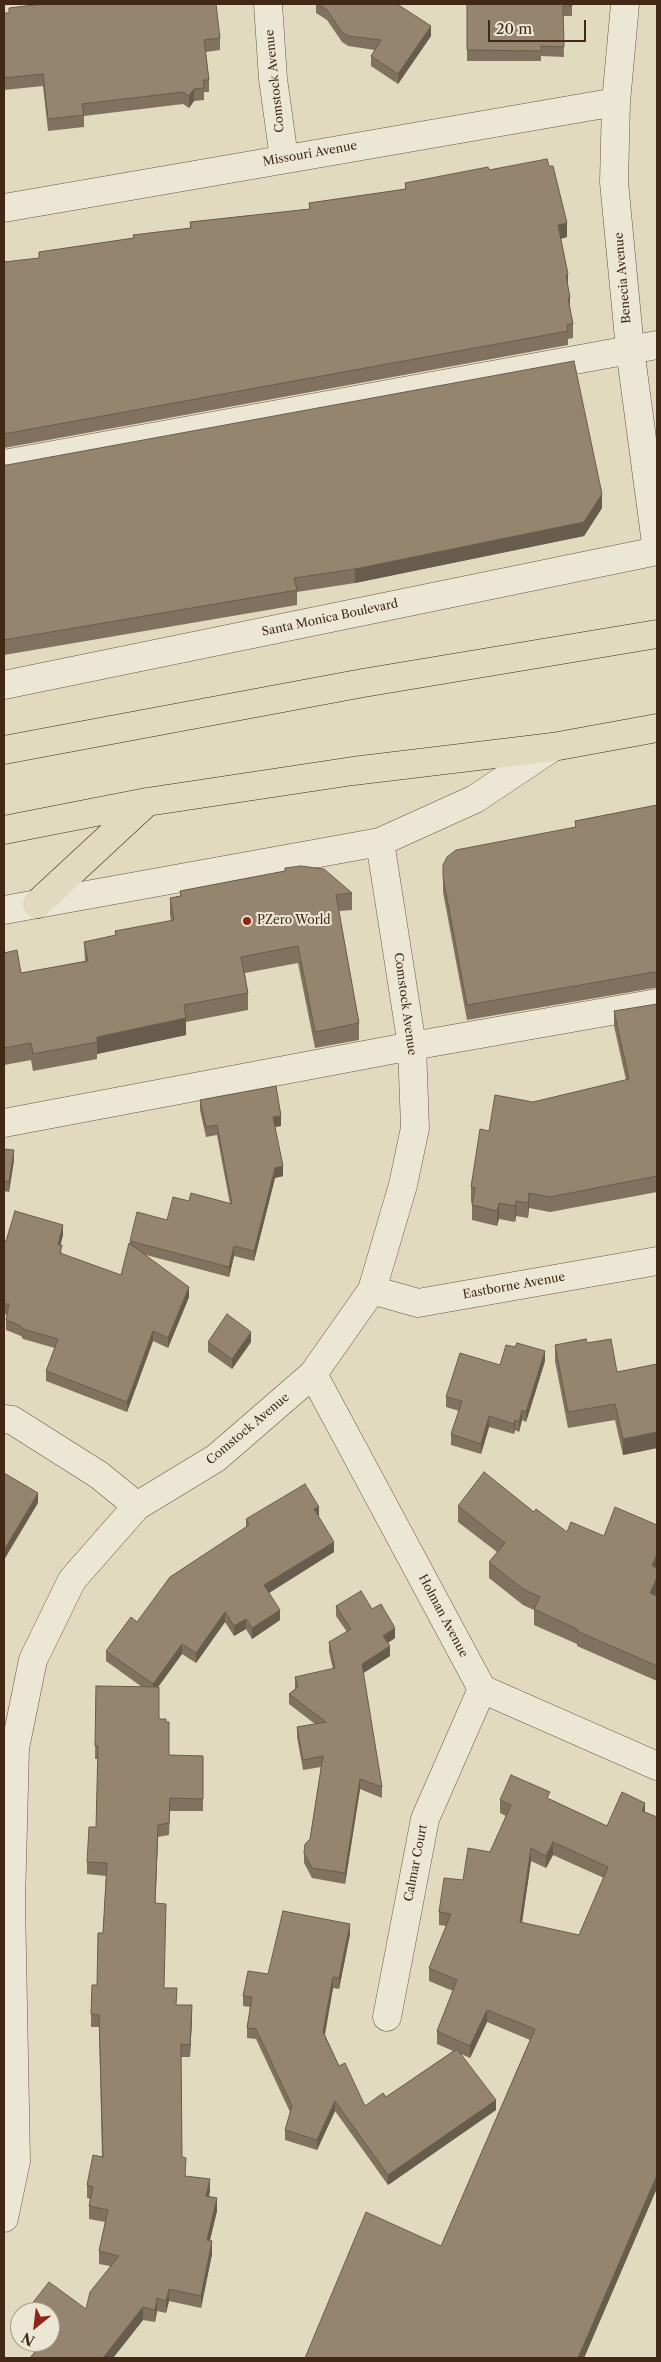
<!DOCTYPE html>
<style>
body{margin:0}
#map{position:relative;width:661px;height:2362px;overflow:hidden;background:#e1dabf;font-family:"Libre Caslon Text",serif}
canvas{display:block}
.frame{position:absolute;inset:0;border:5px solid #422916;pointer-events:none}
.north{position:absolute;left:10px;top:2302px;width:50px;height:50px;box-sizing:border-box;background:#ece7d5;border:1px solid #a89b89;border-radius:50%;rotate:209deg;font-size:14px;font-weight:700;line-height:20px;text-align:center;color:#422916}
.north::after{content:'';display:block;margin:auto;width:18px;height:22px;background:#8f2418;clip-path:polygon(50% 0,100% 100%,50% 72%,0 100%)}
.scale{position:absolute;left:488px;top:20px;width:98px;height:22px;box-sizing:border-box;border:2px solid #422916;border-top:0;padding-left:6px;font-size:15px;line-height:18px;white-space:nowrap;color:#422916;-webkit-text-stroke:4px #ece7d5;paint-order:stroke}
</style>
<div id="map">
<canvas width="661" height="2362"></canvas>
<div class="frame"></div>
<div class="north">N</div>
<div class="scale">20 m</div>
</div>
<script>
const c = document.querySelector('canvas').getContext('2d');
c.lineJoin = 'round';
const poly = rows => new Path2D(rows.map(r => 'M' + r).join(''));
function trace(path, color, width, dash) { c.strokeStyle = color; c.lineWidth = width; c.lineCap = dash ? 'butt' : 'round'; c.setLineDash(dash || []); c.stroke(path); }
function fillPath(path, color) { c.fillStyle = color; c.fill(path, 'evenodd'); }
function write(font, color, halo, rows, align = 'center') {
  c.font = font + ' "Libre Caslon Text",serif'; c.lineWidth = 4; c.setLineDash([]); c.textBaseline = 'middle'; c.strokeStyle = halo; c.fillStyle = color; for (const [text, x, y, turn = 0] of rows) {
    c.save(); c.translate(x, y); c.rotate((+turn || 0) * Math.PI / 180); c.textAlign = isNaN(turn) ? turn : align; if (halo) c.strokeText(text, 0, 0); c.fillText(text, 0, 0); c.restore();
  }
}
const minor = poly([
 [268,4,273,79,284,158],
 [4,208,616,102],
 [4,464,657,345],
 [4,685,657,551,630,349,614,182,616,102,625,4],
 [4,910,380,842,475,799,553,747],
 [4,1123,412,1046,657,1003],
 [372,1290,418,1303,657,1261],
 [313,1374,482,1689,657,1766],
 [4,1419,12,1420,99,1475,137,1506],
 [387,2017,425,1819,482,1689],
 [4,2218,16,2161,11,1902,15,1748,33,1660,72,1580,137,1506,216,1458,313,1374,372,1290,403,1185,415,1128,412,1046,380,842]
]);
const major = poly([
 [4,750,363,683,657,634],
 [4,830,147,802,353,771,553,747,657,728],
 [37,904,147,802]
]);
const wall = poly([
 [316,4,397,4,431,36,398,84,371,66,371,56,375,50,348,46,342,42,327,20,316,13],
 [467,4,572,4,572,16,563,16,564,57,541,56,541,61,467,61],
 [9,8,220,38,220,50,206,52,209,80,209,92,204,92,204,100,194,101,189,108,183,104,84,116,84,127,48,131,43,86,4,90,4,13,9,13],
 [549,166,567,237,561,239,568,287,570,310,573,324,573,338,568,339,568,345,4,448,4,262,39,258,39,252,133,238,190,228,190,222,309,209,309,203,405,189,405,183,489,170],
 [4,465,602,508,584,536,355,583,297,592,297,605,4,655],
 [657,805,657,988,654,988,467,1020,443,892,443,877,575,827,575,821],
 [285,868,352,893,352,910,339,911,359,1023,359,1040,315,1048,298,963,245,973,248,993,248,1010,186,1022,186,1035,97,1054,97,1059,33,1071,31,1060,4,1065,4,953,21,973,85,961,84,942,115,936,115,931,171,921,170,915,170,898,180,896,180,891,285,871],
 [657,1004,657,1192,550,1212,529,1208,528,1218,516,1216,515,1222,499,1219,497,1226,472,1220,472,1203,471,1202,471,1187,489,1131,533,1102,626,1080,614,1026,614,1011],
 [200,1100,281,1126,275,1127,283,1176,275,1178,254,1261,234,1256,229,1277,146,1255,189,1297,168,1348,153,1341,127,1412,46,1381,46,1371,55,1348,23,1339,21,1336,6,1330,6,1320,7,1314,4,1315,4,1240,6,1241,63,1235,60,1245,62,1254,121,1275,130,1241,167,1220,189,1201,230,1204,217,1135,206,1137,200,1110],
 [4,1149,14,1160,9,1192,4,1191],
 [208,1342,251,1342,232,1369,208,1352],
 [587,1343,617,1372,657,1364,657,1448,623,1455,615,1420,568,1428,555,1361,555,1345],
 [545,1361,526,1422,522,1420,519,1432,515,1430,514,1434,489,1427,481,1454,451,1445,451,1434,459,1411,446,1407,446,1397,500,1365],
 [458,1506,534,1512,567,1532,657,1596,657,1681,577,1646,577,1644,534,1625,534,1610,523,1605,489,1578,489,1562,497,1552,458,1522],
 [319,1517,334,1552,269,1593,280,1620,252,1639,246,1629,234,1636,225,1622,196,1663,182,1654,158,1687,159,1719,169,1755,203,1756,203,1811,170,1811,169,1835,158,1837,155,1903,164,1988,176,2005,192,2018,190,2057,181,2057,182,2157,185,2176,210,2191,209,2196,217,2211,210,2240,212,2254,201,2308,169,2301,166,2313,157,2311,155,2322,143,2320,113,2358,30,2358,36,2351,36,2342,50,2342,50,2312,31,2312,31,2305,86,2309,110,2266,99,2264,99,2251,105,2222,89,2219,89,2206,90,2199,87,2198,87,2185,102,2157,99,2027,91,2027,91,2014,97,1985,103,1933,106,1876,87,1874,87,1862,96,1827,98,1759,95,1759,96,1686,142,1687,106,1661,106,1651,137,1622,246,1527,246,1519],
 [336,1606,372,1609,395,1638,388,1643,390,1656,363,1673,382,1787,382,1798,360,1789,345,1884,312,1878,304,1863,304,1853,310,1839,321,1767,303,1770,297,1737,297,1727,315,1724,289,1704,289,1694,295,1689,295,1677,333,1669,329,1652,329,1642,347,1632,336,1616],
 [550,1799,607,1826,645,1812,657,1817,657,2188,584,2358,305,2358,441,2246,530,2040,487,2022,470,2058,461,2054,496,2110,388,2185,335,2111,317,2150,285,2140,285,2130,290,2112,256,2039,247,2038,247,2028,250,2007,243,2006,243,1996,268,1974,350,1934,339,1989,333,1988,325,2035,339,2066,365,2106,386,2097,453,2051,437,2044,437,2031,453,1991,429,1981,429,1968,446,1926,439,1925,439,1912,463,1880,490,1852,506,1816,500,1813,500,1800],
 [553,1855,604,1878,579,1935,522,1923,531,1861,546,1868]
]);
const shadedWall = poly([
 [431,26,431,36,398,84,398,74],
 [194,89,194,101,189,108,189,96],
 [567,223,567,237,558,239,558,225],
 [568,274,568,289,566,275],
 [568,298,570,298,570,312],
 [602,494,602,508,584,536,355,583,355,569],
 [186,1018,186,1035,97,1054,97,1037],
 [281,1116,281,1126,273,1127,273,1117],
 [14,1150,14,1160,9,1192,9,1182],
 [283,1166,283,1176,275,1178,254,1261,254,1251,275,1168],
 [529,1193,529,1208,528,1218,528,1203],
 [516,1201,516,1216,515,1222,515,1206],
 [499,1203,499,1219,497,1226,497,1211],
 [63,1225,63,1235,58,1255,58,1245],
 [234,1246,234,1256,229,1277,229,1267],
 [189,1287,189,1297,168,1348,168,1338],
 [153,1331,153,1341,127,1412,127,1402],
 [251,1332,251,1342,232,1369,232,1359],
 [545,1351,545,1361,526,1422,526,1412],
 [522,1410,522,1420,519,1432,519,1422],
 [489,1416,489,1427,481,1454,481,1444],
 [515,1420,515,1430,514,1434,514,1424],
 [657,1432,657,1448,623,1455,623,1439],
 [38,1493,38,1503,4,1560,4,1550],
 [319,1507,319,1517,314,1509],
 [334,1542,334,1552,264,1596,264,1585],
 [657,1554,657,1570,652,1566],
 [657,1577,657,1593,650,1608,650,1593],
 [280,1610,280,1620,252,1639,252,1628],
 [225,1612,225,1622,196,1663,196,1653],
 [246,1619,246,1629,234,1636,234,1626],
 [395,1628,395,1638,383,1646,383,1636],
 [182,1644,182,1654,153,1694,153,1684],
 [390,1646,390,1656,362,1674,362,1664],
 [360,1779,360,1789,345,1884,345,1873],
 [645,1803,645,1815,642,1811],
 [158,1825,158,1837,155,1916,155,1903],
 [553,1842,553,1855,546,1868,546,1856],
 [531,1848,531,1861,520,1935,520,1922],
 [350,1924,350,1934,339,1989,339,1978],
 [333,1977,333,1988,323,2042,323,2032],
 [192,2005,192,2018,190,2057,190,2045],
 [487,2010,487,2022,470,2058,470,2046],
 [496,2100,496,2110,388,2185,388,2175],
 [335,2101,335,2111,317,2150,317,2140],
 [657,2175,657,2188,584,2358,578,2358],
 [210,2179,210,2191,206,2208,206,2196],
 [217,2198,217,2211,207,2252,207,2240],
 [212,2241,212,2254,201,2308,201,2296],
 [169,2289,169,2301,166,2313,166,2301],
 [157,2298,157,2311,155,2322,155,2310],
 [143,2307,143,2320,113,2358,103,2358]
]);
const building = poly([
 [42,4,216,4,220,38,204,40,209,80,203,80,204,88,194,89,189,96,183,92,82,104,84,115,48,119,43,74,4,78,4,13,9,13,9,8,42,4],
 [318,4,397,4,431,26,398,74,371,56,381,40,348,36,342,32,327,10,318,4],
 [467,4,572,4,572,6,563,6,564,47,541,46,541,51,467,50,467,4],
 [547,159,549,166,553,166,567,223,558,225,568,274,566,275,570,298,568,298,573,324,567,325,568,331,4,434,4,262,39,258,39,252,134,238,133,235,191,228,190,222,310,209,309,203,406,189,405,183,488,167,489,170,547,159],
 [574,361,602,494,584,522,355,569,294,578,297,590,4,640,4,465,7,465,574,361],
 [657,805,657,973,654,972,467,1005,443,877,443,865,447,857,456,850,576,827,575,821,657,805],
 [301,866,324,869,352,893,336,895,359,1023,315,1032,298,946,241,957,248,993,184,1005,186,1018,97,1037,97,1042,33,1054,31,1043,4,1048,4,953,17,950,21,973,88,961,84,942,116,935,115,931,174,920,170,898,181,896,180,891,285,871,285,868,301,866],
 [657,1004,657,1176,550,1197,529,1193,528,1203,516,1201,515,1206,499,1203,497,1211,472,1205,475,1188,471,1187,480,1129,489,1131,495,1095,533,1102,629,1079,614,1011,657,1004],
 [276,1086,281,1116,273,1117,283,1166,275,1168,254,1251,234,1246,229,1267,130,1241,137,1212,167,1220,173,1197,189,1201,191,1193,232,1204,217,1125,206,1127,200,1100,276,1086],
 [4,1149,14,1150,9,1182,4,1181,4,1149],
 [15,1211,63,1225,58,1245,62,1245,60,1253,121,1275,129,1243,189,1287,168,1338,153,1331,127,1402,46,1371,58,1339,23,1329,21,1326,6,1320,9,1304,4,1304,4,1240,6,1241,15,1211],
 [227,1314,251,1332,232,1359,208,1342,227,1314],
 [586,1339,587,1343,611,1339,617,1372,657,1364,657,1432,623,1439,615,1404,568,1412,555,1345,586,1339],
 [517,1343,545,1351,526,1412,522,1410,519,1422,515,1420,514,1424,489,1416,481,1444,451,1434,462,1401,446,1397,460,1353,500,1365,506,1345,515,1347,517,1343],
 [484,1472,534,1512,536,1509,567,1532,571,1522,604,1536,615,1507,657,1525,657,1554,652,1566,657,1568,657,1577,650,1593,657,1596,657,1666,577,1631,577,1629,534,1609,540,1597,523,1589,489,1562,505,1543,458,1506,484,1472],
 [4,1473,38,1493,4,1550,4,1473],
 [305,1484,319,1507,314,1509,334,1542,264,1585,280,1610,252,1628,246,1619,234,1626,225,1612,196,1653,182,1644,153,1684,106,1651,131,1617,137,1622,170,1577,249,1525,246,1519,305,1484],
 [361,1591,372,1609,381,1604,395,1628,383,1636,390,1646,362,1664,382,1787,360,1779,345,1873,312,1868,304,1853,305,1844,310,1839,323,1756,303,1760,297,1727,326,1722,289,1694,298,1687,295,1677,335,1668,329,1642,351,1629,336,1606,361,1591],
 [96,1686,159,1687,159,1719,166,1719,166,1722,169,1722,169,1755,203,1756,203,1799,170,1798,169,1823,158,1825,155,1903,166,1904,164,1988,177,1988,176,2005,192,2005,190,2045,181,2044,182,2157,186,2158,185,2176,210,2179,206,2196,217,2198,207,2240,212,2241,201,2296,169,2289,166,2301,157,2298,155,2310,143,2307,103,2358,30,2358,41,2344,39,2342,50,2342,50,2321,51,2320,50,2319,50,2312,41,2312,31,2305,49,2282,86,2309,90,2292,119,2256,99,2251,108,2210,89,2206,93,2187,87,2185,93,2155,103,2157,99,2015,91,2014,92,1985,97,1985,98,1933,103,1933,107,1863,87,1862,89,1827,96,1827,98,1746,95,1746,96,1686],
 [511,1775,550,1792,547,1798,607,1826,622,1792,645,1803,642,1811,657,1817,657,2175,578,2358,305,2358,366,2212,441,2246,535,2029,487,2010,470,2046,437,2031,457,1980,429,1968,451,1914,439,1912,444,1878,463,1880,468,1848,490,1852,511,1805,500,1800,511,1775],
 [553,1842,608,1867,579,1935,520,1922,531,1848,546,1856,553,1842],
 [283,1911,350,1924,339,1978,333,1977,323,2032,339,2066,345,2063,365,2106,383,2093,386,2097,457,2049,496,2100,388,2175,335,2101,317,2140,285,2130,292,2106,256,2029,247,2028,252,1997,243,1996,248,1971,268,1974,283,1911]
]);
const markers = [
 [247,921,5,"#8f2418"]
];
const streetNames = [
 ["Comstock Avenue",275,81,-96],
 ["Missouri Avenue",310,154,-10],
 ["Benecia Avenue",623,278,-95],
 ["Santa Monica Boulevard",330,618,-12],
 ["Comstock Avenue",405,1004,82],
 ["Eastborne Avenue",514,1286,-10],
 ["Comstock Avenue",248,1429,-40],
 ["Holman Avenue",443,1616,62],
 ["Calmar Court",416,1863,-79]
];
const poiNames = [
 ["PZero World",257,921]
];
trace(minor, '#6a5540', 29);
trace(major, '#422916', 29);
trace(minor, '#ece7d5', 28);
trace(major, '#e1dabf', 28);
fillPath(wall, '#80725f');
fillPath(shadedWall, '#685d4d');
fillPath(building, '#95856e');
trace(building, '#685d4d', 1);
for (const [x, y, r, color] of markers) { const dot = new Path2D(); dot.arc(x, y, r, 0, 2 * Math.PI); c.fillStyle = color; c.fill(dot); trace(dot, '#ece7d5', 2); }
write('12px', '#422916', '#ece7d5', streetNames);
write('12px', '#422916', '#ece7d5', poiNames, 'left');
</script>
